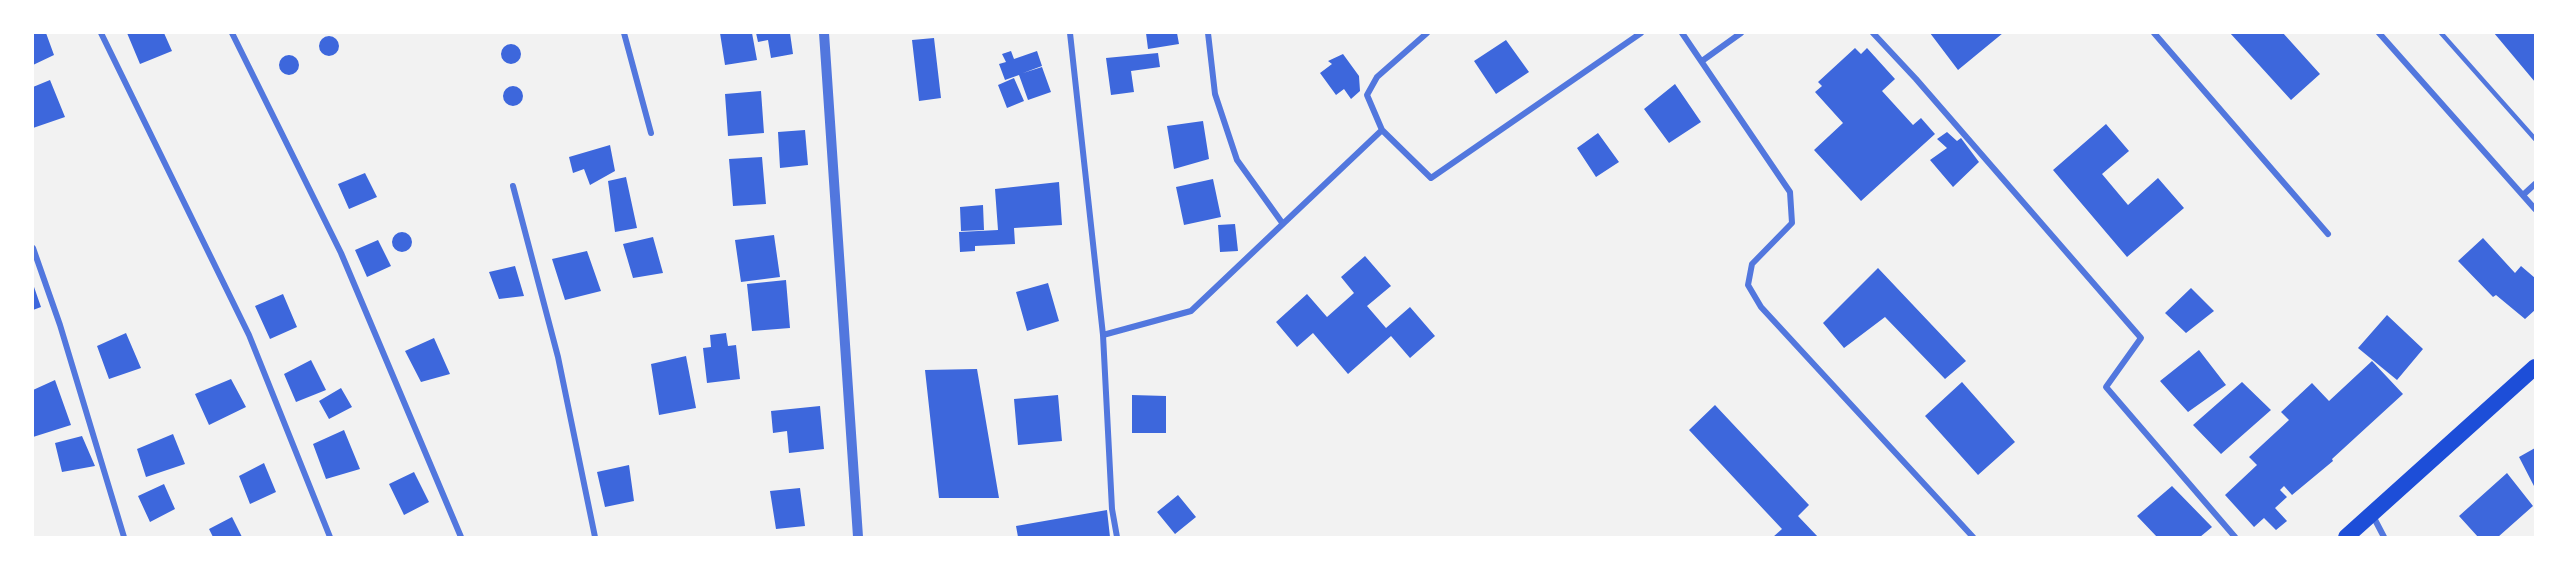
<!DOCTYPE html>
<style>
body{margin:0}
#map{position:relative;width:2568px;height:570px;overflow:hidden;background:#f2f2f2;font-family:Ubuntu,sans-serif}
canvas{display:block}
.frame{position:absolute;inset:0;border:34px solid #fff;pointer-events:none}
</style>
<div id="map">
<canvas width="2568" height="570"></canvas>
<div class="frame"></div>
</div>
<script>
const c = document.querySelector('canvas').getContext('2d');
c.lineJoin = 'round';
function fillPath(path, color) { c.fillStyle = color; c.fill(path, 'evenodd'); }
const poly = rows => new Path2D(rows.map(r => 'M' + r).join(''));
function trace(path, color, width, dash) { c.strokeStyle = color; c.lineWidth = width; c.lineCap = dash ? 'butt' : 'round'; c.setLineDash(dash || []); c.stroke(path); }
const building = poly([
 [46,33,54,55,33,65,33,34],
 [127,33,164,33,172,51,140,64],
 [720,33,752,33,757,60,725,65],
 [756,33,790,33,793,54,771,58,768,40,758,42],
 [1146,33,1177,33,1179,44,1148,49],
 [1930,33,2003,33,1958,70],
 [2230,33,2283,33,2320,74,2291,100],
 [2494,33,2535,33,2535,82],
 '319 46a10 10 0 1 1 20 0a10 10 0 1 1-20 0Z',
 [934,38,941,98,919,101,912,40],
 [1506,40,1529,72,1496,94,1474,61],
 '501 54a10 10 0 1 1 20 0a10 10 0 1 1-20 0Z',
 [1855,48,1861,54,1867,48,1895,79,1882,91,1913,125,1921,118,1935,134,1861,201,1814,150,1843,123,1815,92,1822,86,1818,82],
 [1011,51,1014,59,1037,51,1042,66,1023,73,1042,67,1051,92,1028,100,1019,75,1005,80,999,64,1006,62,1002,54],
 [1158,53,1160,67,1131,71,1134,92,1111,95,1106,58],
 [1343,54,1359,76,1360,91,1351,99,1344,89,1336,95,1320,73,1332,64,1328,61],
 '279 65a10 10 0 1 1 20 0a10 10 0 1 1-20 0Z',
 [1014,78,1024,101,1007,108,998,85],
 [50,80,65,117,33,128,33,87],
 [1675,84,1701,122,1669,143,1644,109],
 '503 96a10 10 0 1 1 20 0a10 10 0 1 1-20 0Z',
 [761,91,764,133,728,136,725,94],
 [1203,121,1209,159,1174,169,1167,126],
 [2106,124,2129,151,2102,174,2128,205,2158,178,2184,208,2127,257,2053,170],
 [805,130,808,165,780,168,778,132],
 [1947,132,1957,141,1961,138,1979,162,1953,187,1930,160,1947,148,1937,139],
 [1598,133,1619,162,1596,177,1577,148],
 [610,145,615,171,590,185,584,169,573,173,569,157],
 [762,157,766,204,733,206,729,159],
 [365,173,377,197,349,209,338,184],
 [626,177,637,228,615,232,608,181],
 [1213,179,1221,217,1184,225,1176,187],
 [1059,182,1062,225,1014,228,1015,244,975,246,975,251,960,252,959,232,998,230,995,189],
 [983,205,984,230,961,231,960,207],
 [1235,224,1238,251,1220,252,1218,225],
 '392 242a10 10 0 1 1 20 0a10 10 0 1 1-20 0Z',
 [774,235,780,277,741,282,735,240],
 [653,237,663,273,633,278,623,244],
 [2483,238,2515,273,2521,266,2535,278,2535,310,2525,319,2496,295,2493,297,2458,261],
 [378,240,391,266,367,277,355,250],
 [587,251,601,291,565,300,552,259],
 [1365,256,1391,286,1367,306,1386,328,1410,307,1435,336,1410,358,1391,336,1348,374,1313,333,1297,347,1276,322,1307,294,1327,317,1354,293,1341,277],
 [515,266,524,296,499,299,489,272],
 [1878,268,1966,361,1945,379,1885,317,1844,348,1823,323],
 [786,280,790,328,752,331,747,284],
 [1048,283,1059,321,1027,331,1016,292],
 [33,284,41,307,33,310],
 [2191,288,2214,311,2186,333,2165,313],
 [283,294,297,327,270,339,255,306],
 [2387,315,2423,349,2397,380,2358,348],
 [126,333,141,368,109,379,97,346],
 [726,333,728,346,736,345,740,379,707,383,703,348,711,347,710,335],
 [434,338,450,374,421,382,405,351],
 [2199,350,2226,385,2188,412,2160,381],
 [686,356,696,408,659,415,651,364],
 [311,360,326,390,296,402,284,374],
 [2372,361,2403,394,2332,459,2333,461,2292,495,2284,486,2280,490,2287,497,2275,508,2287,521,2276,530,2264,518,2254,527,2225,495,2257,465,2249,457,2289,420,2281,412,2312,383,2329,401],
 [977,369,999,498,939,498,925,370],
 [231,379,246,407,209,425,195,394],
 [55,380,71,425,33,437,33,390],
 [1962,382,2015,442,1978,475,1925,416],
 [2242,382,2271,410,2221,454,2193,425],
 [341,388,352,407,329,419,319,401],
 [1058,395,1062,441,1018,445,1014,399],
 [1132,395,1166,396,1166,433,1132,433],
 [1715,405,1809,505,1798,516,1818,537,1773,537,1782,529,1689,430],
 [820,406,824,449,789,453,787,431,773,433,771,411],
 [344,430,360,469,326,479,313,444],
 [173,434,185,464,146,477,137,449],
 [82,436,95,466,62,472,55,443],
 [2535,448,2535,488,2519,457],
 [264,463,276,492,250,504,239,476],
 [629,465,634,501,605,507,597,472],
 [414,472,429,502,404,515,389,484],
 [2507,473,2533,506,2498,537,2478,537,2459,516],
 [164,484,175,509,150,522,138,496],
 [2172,486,2212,527,2200,537,2157,537,2137,516],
 [800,488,805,526,776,529,770,491],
 [1178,495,1196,517,1175,534,1157,512],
 [1107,510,1110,537,1018,537,1016,526],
 [232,517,242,537,213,537,209,529]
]);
const service = poly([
 [2441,33,2535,139]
]);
const minor = poly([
 [101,33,249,335,330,537],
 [232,33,341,253,461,537],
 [624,33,651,133],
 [1070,33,1103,335,1112,509,1117,537],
 [1208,33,1215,94,1237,160,1283,224],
 [1427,33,1377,77,1367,95,1382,130,1431,178,1641,33],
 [1682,33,1790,192,1792,223,1752,264,1748,285,1761,307,1973,537],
 [1873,33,1916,79,2141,338,2106,387,2235,537],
 [2154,33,2328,234],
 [2379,33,2535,209],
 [1702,61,1741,33],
 [513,186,558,357,595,537],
 [2523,195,2535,184],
 [33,248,60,325,124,537],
 [1103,335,1191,311,1382,130],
 [2373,516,2384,537]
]);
const tertiary = poly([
 [824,33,858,537]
]);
const trunk = poly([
 [2346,537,2535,367]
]);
fillPath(building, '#3d67dc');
trace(service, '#5277de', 4.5);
trace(minor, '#5277de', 6);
trace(tertiary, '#5277de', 10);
trace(trunk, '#1d4ed8', 16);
</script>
